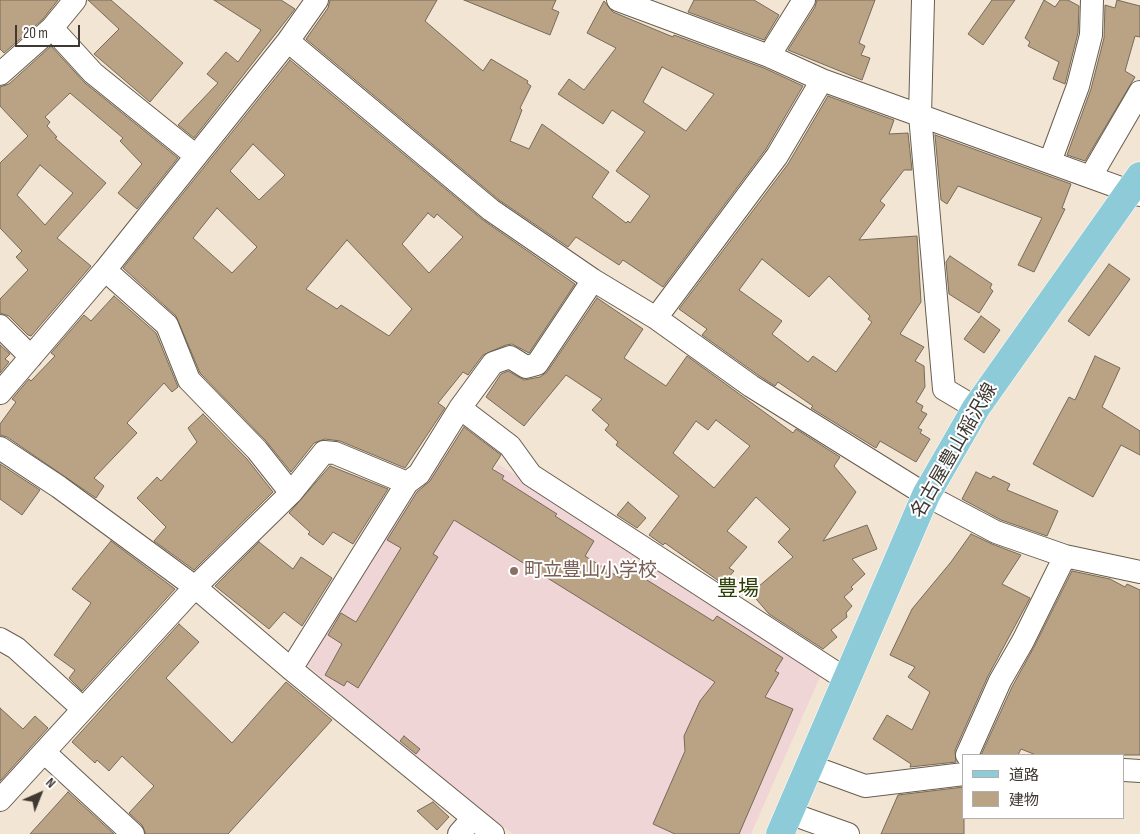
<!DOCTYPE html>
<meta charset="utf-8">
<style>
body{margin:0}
#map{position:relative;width:1140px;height:834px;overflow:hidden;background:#f2e5d3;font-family:"Sofia Sans Condensed","Noto Sans JP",sans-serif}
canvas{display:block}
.legend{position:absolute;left:962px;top:754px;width:162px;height:65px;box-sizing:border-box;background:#fff;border:1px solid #b2b0ad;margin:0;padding:6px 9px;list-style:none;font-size:15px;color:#3f3932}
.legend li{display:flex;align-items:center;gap:10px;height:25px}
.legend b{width:25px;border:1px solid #b2b0ad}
.north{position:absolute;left:15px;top:769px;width:50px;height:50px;-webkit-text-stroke:4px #fff;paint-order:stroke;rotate:44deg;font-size:14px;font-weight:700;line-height:20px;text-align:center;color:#3f3932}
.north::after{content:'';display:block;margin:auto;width:18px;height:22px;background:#3f3932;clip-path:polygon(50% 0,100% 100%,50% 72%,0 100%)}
.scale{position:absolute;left:15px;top:25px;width:65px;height:22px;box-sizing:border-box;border:2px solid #3f3932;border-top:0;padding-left:6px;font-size:15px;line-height:18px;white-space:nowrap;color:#3f3932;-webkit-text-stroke:4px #fff;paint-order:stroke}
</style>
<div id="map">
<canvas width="1140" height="834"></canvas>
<ul class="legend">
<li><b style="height:6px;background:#8ecbd9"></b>道路</li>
<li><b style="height:14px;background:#baa384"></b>建物</li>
</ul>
<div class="north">N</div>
<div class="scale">20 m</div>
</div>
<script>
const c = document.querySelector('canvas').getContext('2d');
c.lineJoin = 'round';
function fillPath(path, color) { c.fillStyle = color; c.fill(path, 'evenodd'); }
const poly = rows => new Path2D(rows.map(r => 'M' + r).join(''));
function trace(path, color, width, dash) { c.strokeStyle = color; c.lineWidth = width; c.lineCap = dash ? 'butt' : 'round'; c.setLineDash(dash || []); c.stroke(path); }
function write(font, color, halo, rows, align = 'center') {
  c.font = font + ' "Sofia Sans Condensed","Noto Sans JP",sans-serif'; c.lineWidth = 4; c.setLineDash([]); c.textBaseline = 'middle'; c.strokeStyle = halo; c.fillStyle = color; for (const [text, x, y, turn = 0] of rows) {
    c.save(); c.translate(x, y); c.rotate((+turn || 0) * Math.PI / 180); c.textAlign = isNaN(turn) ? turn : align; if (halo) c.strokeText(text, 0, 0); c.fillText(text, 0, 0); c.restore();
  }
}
const education = poly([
 [435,455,469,477,488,477,498,464,823,670,751,834,513,834,468,800,303,662]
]);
const building = poly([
 [0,0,58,0,43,19,4,53,0,49,0,0],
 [88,0,111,0,183,63,150,102,94,54,119,29,88,0],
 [214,0,281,0,295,9,194,138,178,125,218,83,207,74,226,52,238,62,261,30,214,0],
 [330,0,437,0,425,21,483,71,491,59,528,81,527,83,531,86,520,108,522,110,510,141,529,149,542,124,609,172,592,197,626,223,628,221,630,223,650,196,616,171,645,132,612,110,603,124,558,94,569,79,584,90,616,48,587,33,604,1,613,12,673,37,674,35,764,68,803,86,766,149,663,287,623,260,619,265,576,237,568,247,499,200,306,39,328,8,330,0],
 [662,67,714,94,686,131,643,102,662,67],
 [464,0,556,0,552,9,559,12,550,35,464,0],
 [694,0,754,0,779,15,764,40,688,12,694,0],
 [817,0,875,0,859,43,865,46,861,55,870,58,862,80,788,50,815,7,817,0],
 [992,0,1015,0,983,45,968,34,992,0],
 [1044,0,1055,7,1060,0,1068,0,1079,6,1078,33,1065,84,1053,79,1059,62,1028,46,1030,42,1025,38,1044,0],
 [1117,0,1140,6,1140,37,1135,36,1125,71,1135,77,1085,161,1067,155,1091,89,1104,38,1105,5,1115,8,1117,0],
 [51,46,85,83,178,158,137,209,118,193,142,164,120,141,123,138,70,93,45,117,50,122,47,126,57,137,55,138,106,183,57,238,91,266,31,336,28,335,9,316,0,313,0,299,28,270,16,257,22,251,0,228,0,163,28,136,0,106,0,87,9,84,51,46],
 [40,165,73,193,45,225,17,195,40,165],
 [290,60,483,220,575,284,529,353,512,344,506,345,483,355,468,375,463,372,438,403,445,408,405,468,340,441,325,439,314,443,291,472,266,441,200,373,176,316,123,268,290,60],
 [253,144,285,175,259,200,230,171,253,144],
 [217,208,257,247,232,273,193,238,217,208],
 [428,213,434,218,437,214,463,237,429,273,402,244,428,213],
 [347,240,412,309,389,336,341,305,337,309,306,289,347,240],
 [828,96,894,120,889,134,908,133,912,170,904,170,880,201,885,205,859,240,917,236,921,302,900,334,924,347,915,361,924,366,925,387,916,402,923,406,921,411,927,414,918,428,922,430,920,433,930,439,916,462,880,441,876,448,811,408,813,406,778,382,775,386,758,375,702,335,707,329,679,309,788,164,828,96],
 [762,259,809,297,829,276,870,316,868,319,872,322,836,372,813,356,808,362,772,334,782,321,739,290,762,259],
 [935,135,1071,184,1062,208,1065,209,1034,272,1018,265,1042,218,958,186,947,204,941,200,935,135],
 [950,256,992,284,990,288,993,291,979,313,949,294,946,262,950,256],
 [1109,264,1130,279,1089,336,1068,321,1109,264],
 [114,296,156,333,178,387,172,392,164,383,127,423,137,433,94,478,104,486,96,498,7,437,0,435,0,424,16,402,12,399,29,379,31,381,55,356,51,353,84,315,91,321,114,296],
 [597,298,643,329,624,358,666,386,687,356,793,433,796,429,840,457,834,466,856,492,823,541,867,525,877,549,852,559,865,574,851,587,853,589,844,597,852,606,846,613,847,617,831,630,837,637,823,649,769,614,751,593,793,557,778,542,790,529,756,497,727,531,747,547,729,568,734,571,723,584,665,543,663,545,649,535,679,496,616,445,618,442,605,430,609,425,592,410,602,399,566,375,524,426,486,397,501,374,508,371,524,380,540,377,547,372,597,298],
 [716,420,750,446,714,488,673,453,696,421,708,430,716,420],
 [981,316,1000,330,984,353,964,339,981,316],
 [0,345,10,354,5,359,9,362,0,373,0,345],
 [1095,356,1120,368,1102,407,1140,431,1140,455,1121,445,1093,497,1033,464,1069,397,1075,400,1095,356],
 [203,414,247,459,273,492,194,570,154,541,166,527,137,498,157,477,161,481,197,442,188,428,203,414],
 [464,427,501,455,492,469,504,476,502,479,557,514,555,516,594,541,585,556,620,578,626,567,713,621,717,616,783,658,775,671,779,673,765,697,793,709,739,834,675,834,653,824,685,751,684,736,700,701,715,682,454,520,433,554,438,557,358,688,347,681,344,686,325,675,342,644,328,635,341,613,356,622,401,548,387,540,417,492,430,481,464,427],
 [0,464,40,490,22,515,0,499,0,464],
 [330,466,388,489,353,544,333,532,323,545,308,534,310,532,289,513,330,466],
 [976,472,991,479,993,476,1010,484,1007,490,1058,511,1047,536,1001,520,962,499,976,472],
 [628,502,646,518,637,528,617,515,628,502],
 [971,534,992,544,1021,555,1002,584,1030,598,988,676,955,750,956,762,910,767,911,764,873,739,887,715,912,730,930,692,908,677,915,667,890,655,912,609,951,562,971,534],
 [111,541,175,589,82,691,69,678,75,670,54,655,91,603,72,589,111,541],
 [259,542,293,569,301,557,332,578,302,626,284,612,269,629,215,586,259,542],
 [1072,571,1110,579,1125,587,1127,584,1140,590,1140,755,1036,755,1021,749,1018,755,981,755,1012,687,1034,647,1072,571],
 [179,624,199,642,166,678,232,743,286,682,332,720,228,834,146,834,142,825,129,813,154,786,122,756,109,771,97,760,95,763,72,742,179,624],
 [0,708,23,729,35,716,48,728,0,781,0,708],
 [404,736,420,749,416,754,400,741,404,736],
 [964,787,964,834,881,834,898,795,964,787],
 [68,792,114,834,30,834,68,792],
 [433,802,449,817,437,830,417,811,433,802]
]);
const minor = poly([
 [618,0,769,56,822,80,1140,195],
 [923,0,920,115,944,389,976,408],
 [52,28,93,73,196,156],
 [288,41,491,210,593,280,656,318,751,386,926,495,996,532,1065,556,1140,572],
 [769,56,804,0],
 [0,74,52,28,75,0],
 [1050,162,1078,86,1091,35,1092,0],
 [1091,176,1140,92],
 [105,270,167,325,189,380,257,450,291,493],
 [656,318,777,156,822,80],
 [0,326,31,357],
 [0,393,105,270,288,41,317,0],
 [460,408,510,446,531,475,847,680],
 [0,448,59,487,195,587,291,669,493,834],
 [0,639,16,648,82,708],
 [291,669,407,483,419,474,460,408,493,363,510,357,526,367,537,364,593,280],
 [44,752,133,834],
 [967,755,1000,681,1023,641,1065,556],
 [810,766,865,786,964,774],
 [1124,770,1140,771],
 [0,800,195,587,291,493,324,452,335,453,407,483],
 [789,813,848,834],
 [459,834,473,818]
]);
const major = poly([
 [780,834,926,495,976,408,1140,176]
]);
const markers = [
 [514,571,5,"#8d6e63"]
];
const streetNames = [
 ["名古屋豊山稲沢線",955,451,-60]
];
const educationNames = [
 ["町立豊山小学校",524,571]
];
const quarterNames = [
 ["豊場",738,590]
];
fillPath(education, '#f0d5d7');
fillPath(building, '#baa384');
trace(building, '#766a5a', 1);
trace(minor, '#685d4e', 24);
trace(major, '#fff', 29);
trace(minor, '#fff', 22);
trace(major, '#8ecbd9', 28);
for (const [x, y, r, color] of markers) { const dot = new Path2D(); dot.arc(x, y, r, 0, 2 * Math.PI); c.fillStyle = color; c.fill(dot); trace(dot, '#fff', 2); }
write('19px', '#3f3932', '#fff', streetNames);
write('19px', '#785e54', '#fff', educationNames, 'left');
write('21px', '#2e3d03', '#fff', quarterNames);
</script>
